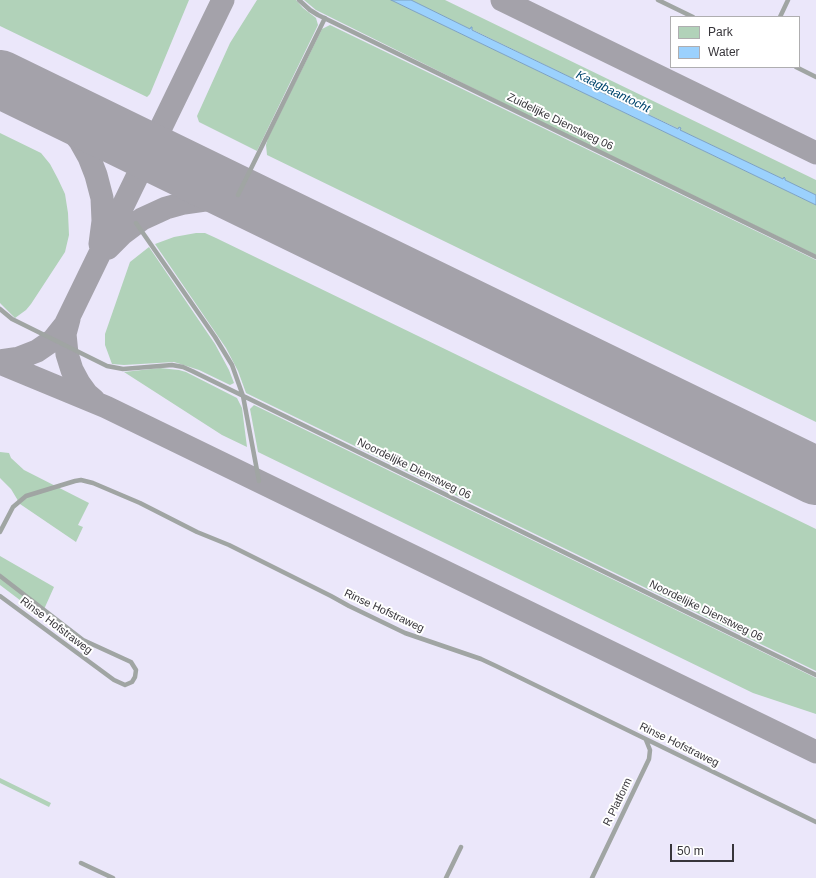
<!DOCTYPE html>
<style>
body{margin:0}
#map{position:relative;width:816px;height:878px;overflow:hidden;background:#f7f5ff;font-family:Arial,sans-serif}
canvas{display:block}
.legend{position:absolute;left:670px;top:16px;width:130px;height:52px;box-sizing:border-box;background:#fff;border:1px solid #afaeb0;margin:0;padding:5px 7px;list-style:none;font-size:12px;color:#37353a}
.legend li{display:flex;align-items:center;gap:8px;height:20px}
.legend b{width:20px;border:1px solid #afaeb0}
.scale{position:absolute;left:670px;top:844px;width:64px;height:18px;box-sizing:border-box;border:2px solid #37353a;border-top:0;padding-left:5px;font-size:12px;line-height:14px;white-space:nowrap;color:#37353a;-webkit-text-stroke:3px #fff;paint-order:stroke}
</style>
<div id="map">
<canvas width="816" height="878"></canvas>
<ul class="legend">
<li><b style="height:11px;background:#b1d2b9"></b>Park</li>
<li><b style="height:11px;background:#9bd1fd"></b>Water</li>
</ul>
<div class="scale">50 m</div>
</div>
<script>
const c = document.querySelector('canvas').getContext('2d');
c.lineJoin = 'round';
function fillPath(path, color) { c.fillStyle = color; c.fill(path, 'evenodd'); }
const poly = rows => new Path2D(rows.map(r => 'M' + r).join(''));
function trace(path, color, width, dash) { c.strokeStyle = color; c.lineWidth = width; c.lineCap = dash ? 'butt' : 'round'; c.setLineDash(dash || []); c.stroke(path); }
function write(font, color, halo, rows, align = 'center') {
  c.font = font + ' Arial,sans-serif'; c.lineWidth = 4; c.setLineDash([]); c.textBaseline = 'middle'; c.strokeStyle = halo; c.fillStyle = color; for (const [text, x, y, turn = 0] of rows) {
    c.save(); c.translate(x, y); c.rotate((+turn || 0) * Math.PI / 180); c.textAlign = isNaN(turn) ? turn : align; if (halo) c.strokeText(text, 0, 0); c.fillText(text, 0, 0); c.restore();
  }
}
const built = poly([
 [0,0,816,0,816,878,0,878],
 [671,17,799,17,799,67,671,67]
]);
const green = poly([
 [0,0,189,0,150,94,147,97,0,26],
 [257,0,296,0,303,8,316,18,318,25,257,151,199,122,197,116,230,43],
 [304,0,391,0,816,205,816,255,521,112,316,10],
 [411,0,445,0,816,180,816,195,784,180,784,178,783,179,680,130,681,128,679,127,679,129,576,80,576,78,574,79,471,29,471,27,470,29],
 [330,25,816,260,816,422,267,155,266,145,268,138,322,29],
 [0,133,41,153,50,164,58,179,65,194,68,213,69,235,65,252,31,304,26,310,15,318,0,303],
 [196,233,205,233,216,238,816,529,816,671,246,393,238,371,226,348,155,244,174,237],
 [149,247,215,344,229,370,234,383,230,385,199,370,174,362,124,365,112,364,105,345,105,334,130,262],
 [160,368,179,370,186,372,237,398,242,408,247,447,222,435,124,372],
 [254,405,816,678,816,714,753,693,258,452,250,409],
 [0,452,9,453,11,458,24,470,89,503,78,525,83,527,76,542,20,504,11,489,0,478],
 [0,556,54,587,41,616,0,585],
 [0,778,51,803,49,807,0,783]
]);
const water = poly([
 [391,0,411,0,470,29,471,27,472,27,472,30,574,79,575,77,577,78,576,80,678,129,679,127,681,128,680,130,783,179,784,177,785,178,785,180,816,195,816,205,391,0]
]);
const taxiway = poly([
 [502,0,816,153],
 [30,94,49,106,63,120,80,141,89,157,96,175,102,198,103,221,100,244],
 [108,248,122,234,142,219,166,208,184,203,205,200,229,200,268,209],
 [69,319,65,334,67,354,72,370,79,383,87,394,94,400],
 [0,361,19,358,37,351,53,340,65,325,223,0],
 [0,363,106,407,816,752]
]);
const runway = poly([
 [0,79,816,476]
]);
const lane = poly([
 [299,0,310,10,318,15,816,257],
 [658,0,693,17],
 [780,17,788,0],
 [796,67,816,77],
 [238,195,325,18],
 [136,223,215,337,232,365,243,396,259,481],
 [0,309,12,319,107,366,123,369,172,365,183,367,192,371,816,675],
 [0,532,13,507,26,496,75,481,81,480,93,483,140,503,197,532,229,545,331,596,349,606,405,633,481,659,496,666,816,822],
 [0,576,83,640,131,662,136,670,135,677,132,682,125,685,114,680,0,596],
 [81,863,113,878],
 [446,878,461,847],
 [592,878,649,759,650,750,646,740]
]);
const streetNames = [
 ["Zuidelijke Dienstweg 06",560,122,26],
 ["Noordelijke Dienstweg 06",414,469,26],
 ["Rinse Hofstraweg",384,611,25],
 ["Noordelijke Dienstweg 06",706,611,26],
 ["Rinse Hofstraweg",56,626,37],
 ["Rinse Hofstraweg",679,745,26],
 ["R Platform",618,802,-64]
];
const waterNames = [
 ["Kaagbaantocht",613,92,26]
];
fillPath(built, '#ebe7fa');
fillPath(green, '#b1d2b9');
fillPath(water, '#9bd1fd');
trace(water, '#7da2c2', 1);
trace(taxiway, '#a4a2aa', 23);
trace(runway, '#a4a2aa', 58);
trace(lane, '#a0a5a3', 4.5);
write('11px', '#37353a', '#fff', streetNames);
write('italic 12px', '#01456d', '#fff', waterNames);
</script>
